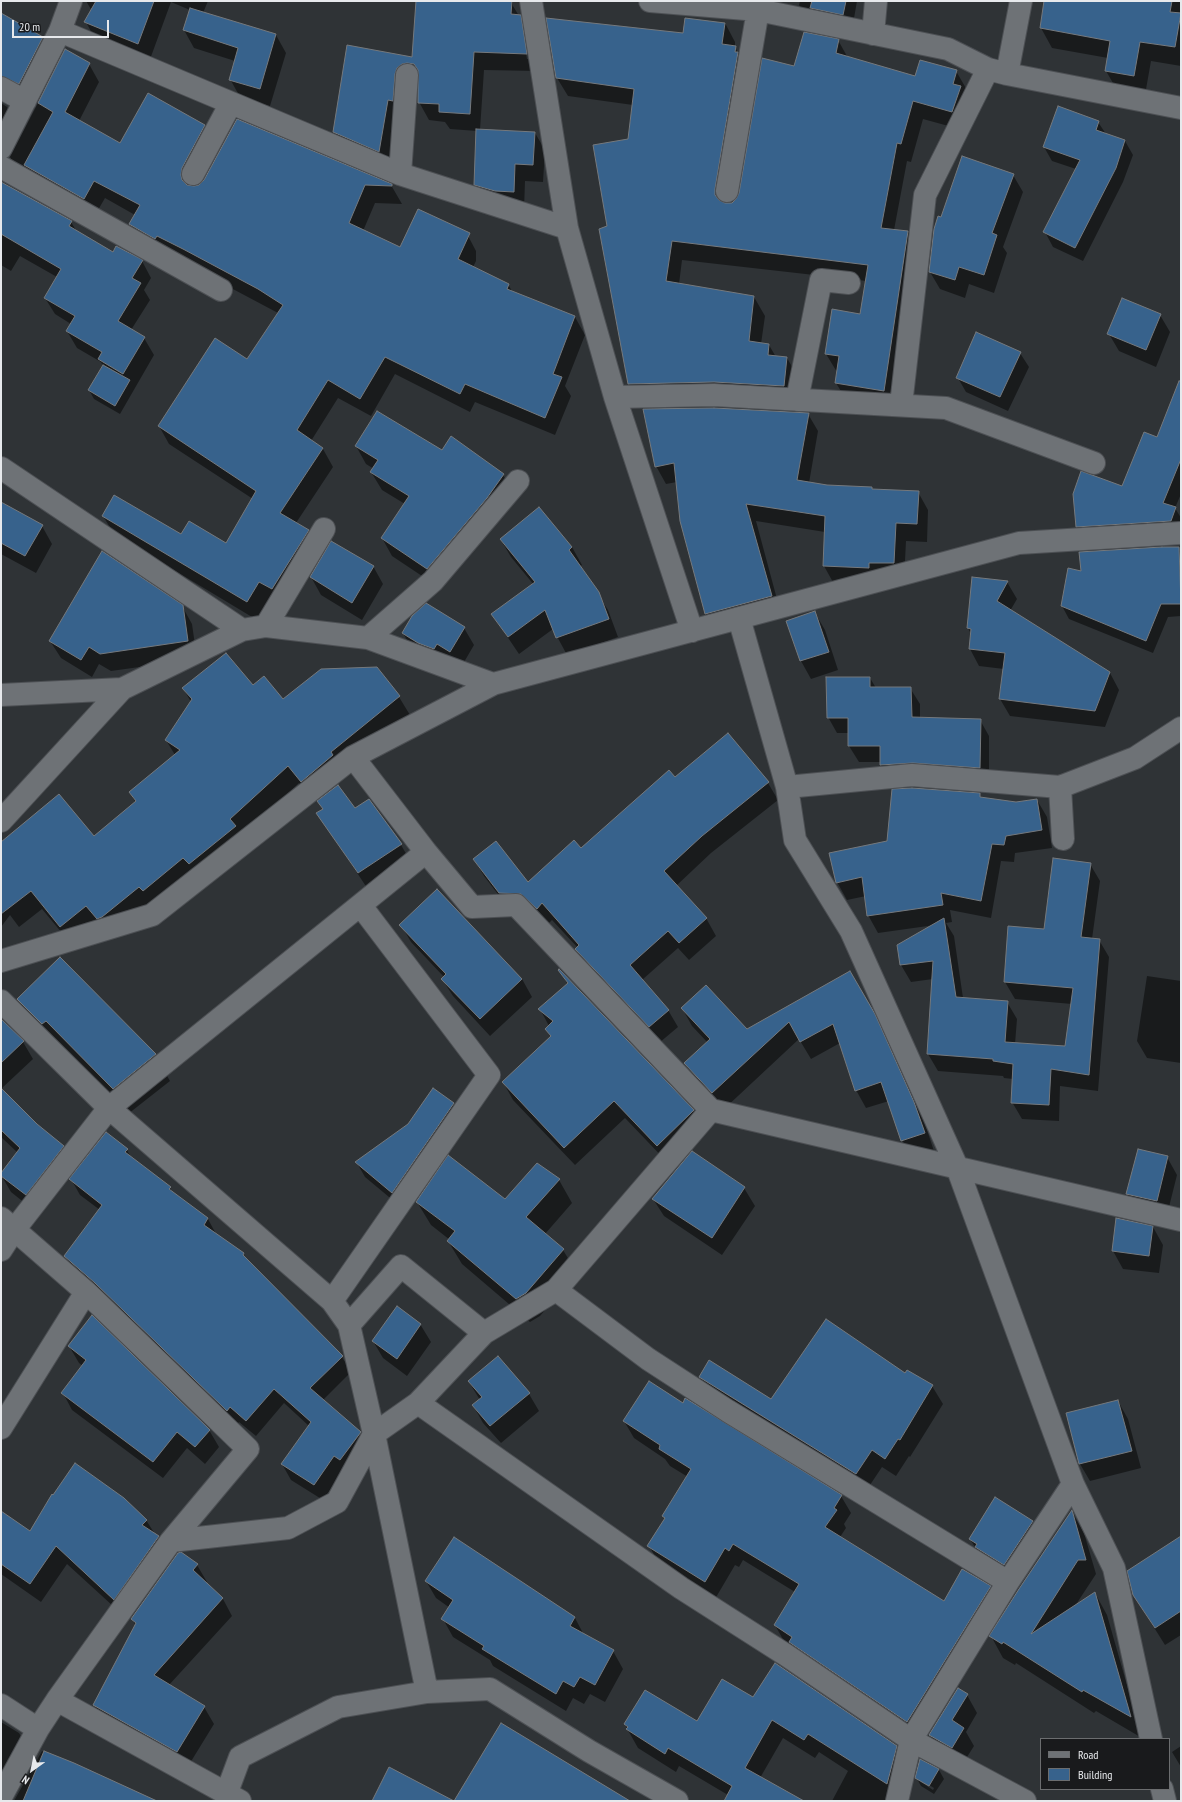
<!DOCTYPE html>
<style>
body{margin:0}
#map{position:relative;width:1182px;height:1802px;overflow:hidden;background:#2f3336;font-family:"PT Sans Narrow",sans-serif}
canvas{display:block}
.frame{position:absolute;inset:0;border:2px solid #e7e9ec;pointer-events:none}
.legend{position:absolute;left:1040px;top:1738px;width:130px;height:52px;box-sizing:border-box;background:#191a1c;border:1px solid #6b6d6f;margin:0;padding:5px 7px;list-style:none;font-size:12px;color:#e7e9ec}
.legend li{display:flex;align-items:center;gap:8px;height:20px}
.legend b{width:20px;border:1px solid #6b6d6f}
.north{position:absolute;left:12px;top:1750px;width:40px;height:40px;-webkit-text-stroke:3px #191a1c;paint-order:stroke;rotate:213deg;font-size:11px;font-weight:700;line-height:16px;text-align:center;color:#e7e9ec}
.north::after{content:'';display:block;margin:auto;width:14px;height:18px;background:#e7e9ec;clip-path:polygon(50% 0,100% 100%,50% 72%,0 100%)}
.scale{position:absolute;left:12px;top:20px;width:97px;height:18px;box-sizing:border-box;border:2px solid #e7e9ec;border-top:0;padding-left:5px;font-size:12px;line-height:14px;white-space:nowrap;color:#e7e9ec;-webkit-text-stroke:3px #191a1c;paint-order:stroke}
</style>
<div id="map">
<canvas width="1182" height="1802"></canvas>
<div class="frame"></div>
<ul class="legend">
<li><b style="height:5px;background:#6e7276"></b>Road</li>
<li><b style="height:11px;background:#37628c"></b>Building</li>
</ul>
<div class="north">N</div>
<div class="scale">20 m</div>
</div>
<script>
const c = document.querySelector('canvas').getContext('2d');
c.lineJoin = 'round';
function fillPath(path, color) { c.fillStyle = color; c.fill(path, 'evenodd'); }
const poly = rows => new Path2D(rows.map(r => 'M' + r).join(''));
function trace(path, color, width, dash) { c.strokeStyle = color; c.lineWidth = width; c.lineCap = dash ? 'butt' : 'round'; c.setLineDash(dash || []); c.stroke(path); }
const shadow = poly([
 [86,1,208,1,203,13,276,35,286,53,270,106,240,97,230,79,235,61,194,48,184,30,190,10,171,2,149,62,96,41,86,22,92,11],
 [417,1,513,1,513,6,530,34,536,71,484,70,480,130,535,133,545,150,543,182,525,181,524,210,485,202,475,184,477,131,450,129,445,122,429,120,419,102,419,80,411,81,389,169,345,150,335,132,347,46,413,58],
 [522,31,524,31,528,59,527,59],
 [800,1,857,1,852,30,808,21,799,5],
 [1045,1,1181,1,1181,66,1151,61,1145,95,1117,90,1106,71,1108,58,1052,48,1041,28],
 [1,14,42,37,52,54,29,100,1,97],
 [725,23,735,42,735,47,748,72,725,204,732,204,737,200,795,67,838,40,848,58,916,77,956,71,967,90,963,130,923,119,911,162,907,161,894,230,908,232,918,250,894,409,847,401,836,383,837,372,826,354,861,315,867,281,682,260,679,284,754,297,765,316,761,344,769,345,776,357,787,358,798,377,794,405,640,403,629,384,608,227,628,140,633,105,568,96,557,78,684,34],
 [65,51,89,64,99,82,79,121,121,144,204,126,215,144,192,187,200,186,205,181,391,185,402,204,375,203,363,231,401,248,466,232,476,251,476,261,473,267,508,284,513,293,575,317,585,335,565,386,571,396,555,435,475,402,470,412,395,374,371,416,338,398,311,441,323,449,333,467,296,523,308,531,319,549,257,620,114,534,103,516,181,535,226,544,253,499,169,444,159,426,247,360,278,313,167,254,140,242,130,224,135,215,105,198,94,217,21,175,10,157],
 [1,103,7,107,17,123,1,155],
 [1098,122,1106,134,1125,141,1133,155,1123,182,1083,261,1053,247,1045,232,1076,169,1052,161,1044,147],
 [1013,175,1023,192,1003,247,1007,253,994,293,969,284,965,298,940,289,930,272,941,218],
 [1,182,71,222,77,232,113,253,142,261,151,278,144,290,150,300,131,330,144,338,154,355,120,414,94,399,89,390,103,366,101,362,77,348,67,331,71,324,55,314,45,298,57,277,20,256,11,271,1,265],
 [1160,315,1170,332,1156,367,1119,351,1109,334],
 [1020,353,1029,367,1008,411,966,392,958,378],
 [1181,412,1181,494,1175,508,1181,518,1181,531,1086,541,1077,527,1123,488,1158,439],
 [808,414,818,431,809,483,827,486,872,488,873,491,918,492,928,510,927,542,906,541,904,581,834,584,824,566,825,532,756,521,781,614,716,631,706,614,681,520,677,482,666,484,656,466],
 [452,438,503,475,514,493,437,586,392,556,382,538,405,504,382,490,371,472,374,469,366,464,356,446,442,452],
 [1,500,4,504,42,526,52,544,36,573,1,554],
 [501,540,572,547,582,565,580,567,608,610,618,637,567,655,553,629,519,654,492,614,534,585,511,557],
 [1178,548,1181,553,1181,616,1168,617,1153,653,1069,619,1062,606,1082,572],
 [373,566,383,584,362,620,321,595,311,577],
 [1007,582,1017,599,1010,611,1110,673,1119,690,1105,727,1010,716,1000,699,1004,669,979,666,970,649,971,634,968,628],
 [182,606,192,624,197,659,111,671,99,664,92,677,61,658,50,641],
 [815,613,825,630,838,670,811,679,801,661,787,622],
 [464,628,474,645,460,669,413,651,403,633],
 [376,668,399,697,410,715,312,800,299,783,241,837,150,905,72,945,42,909,19,927,10,915,1,927,1,843,94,837,136,803,130,793,175,755,166,740,191,702,183,688,252,687,283,700],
 [870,678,876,688,910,688,920,704,920,718,980,720,989,736,989,784,890,781,881,765,881,762,859,762,849,746,849,733,837,733,828,717],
 [728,734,768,783,778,800,711,853,676,886,706,918,716,936,689,960,678,948,642,980,668,1010,678,1027,659,1043,586,967,576,949,578,948,552,920,547,925,510,910,484,876,474,859,528,884,581,849,675,778],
 [979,794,981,798,1016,803,1037,800,1047,817,1052,848,1015,853,1014,862,1001,861,991,918,950,910,952,922,946,923,954,936,963,998,1007,1002,1017,1019,1015,1044,1066,1047,1072,1004,1015,999,1005,982,1045,930,1090,864,1100,881,1092,939,1099,940,1109,957,1098,1091,1060,1086,1059,1121,1022,1119,1012,1102,1013,1079,1004,1078,1003,1076,938,1071,928,1054,933,979,911,982,901,965,935,925,878,933,868,915,866,896,847,900,837,882,888,842],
 [369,800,401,845,411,862,369,891,318,813,323,810,318,802,354,810],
 [401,925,522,979,532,997,490,1036,453,996,442,979,444,977,411,942],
 [560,970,693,1111,703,1129,668,1163,625,1118,575,1165,513,1100,503,1082,551,1037,546,1029,549,1026,540,1009,568,985],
 [850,973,884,1033,924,1121,934,1151,912,1158,902,1140,889,1101,866,1108,856,1090,840,1043,811,1059,799,1039,723,1110,695,1081,685,1063,708,1043,692,1026,682,1008,747,1031],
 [1147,976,1181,981,1181,1063,1147,1058,1137,1041],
 [18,999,155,1055,170,1081,128,1114,33,1025],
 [1,1020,23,1042,33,1059,1,1089],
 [1,1089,36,1124,63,1147,73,1164,36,1212,11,1192,1,1175,18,1153,1,1137],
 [433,1090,453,1104,462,1119,401,1207,365,1177,357,1163,409,1124],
 [127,1150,131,1158,170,1188,173,1194,208,1219,216,1234,243,1254,248,1262,342,1357,351,1372,323,1400,360,1433,369,1448,344,1470,323,1500,291,1480,282,1464,309,1426,284,1403,256,1436,239,1422,236,1426,74,1272,65,1257,100,1210,80,1195,71,1179],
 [692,1153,744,1188,755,1206,722,1255,664,1216,653,1199],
 [1167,1157,1177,1175,1166,1219,1137,1212,1127,1194],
 [559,1180,572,1203,545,1234,563,1250,577,1273,540,1316,530,1322,462,1264,448,1241,450,1240,431,1225,417,1202,505,1200],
 [1153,1227,1163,1245,1159,1273,1123,1269,1113,1251],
 [420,1324,431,1342,407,1376,383,1358,373,1341],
 [69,1346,209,1430,219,1447,205,1464,187,1448,163,1478,72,1410,63,1393,83,1366,79,1363],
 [907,1371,932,1386,943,1404,910,1457,909,1456,896,1476,882,1467,866,1491,710,1395,700,1377,771,1401,905,1375],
 [469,1382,529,1394,539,1411,501,1443,483,1423,473,1405,480,1400],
 [686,1400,841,1496,851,1513,844,1524,846,1528,840,1537,945,1602,990,1587,1000,1604,917,1739,785,1643,775,1625,795,1592,743,1560,739,1567,735,1565,715,1599,659,1563,649,1546,665,1519,663,1516,688,1477,670,1466,665,1459,634,1438,624,1421,683,1404],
 [1118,1401,1128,1419,1141,1468,1090,1481,1080,1464,1067,1414],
 [996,1499,1033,1522,1043,1540,1015,1582,981,1557,970,1539],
 [1,1512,30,1533,146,1520,169,1556,125,1617,67,1564,41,1602,1,1574],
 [1072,1512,1084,1533,1096,1574,1075,1606,1095,1593,1107,1615,1142,1738,1096,1711,1094,1713,1016,1663,1015,1665,1003,1658,991,1636],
 [454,1539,575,1618,584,1635,613,1651,623,1669,605,1702,590,1694,584,1704,573,1698,566,1711,493,1666,490,1660,453,1637,443,1619,450,1608,436,1598,426,1581],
 [1181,1547,1181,1635,1165,1645,1133,1594],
 [197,1565,207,1582,206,1583,223,1599,232,1616,169,1685,204,1707,214,1724,187,1768,104,1722,94,1705,136,1626,132,1619],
 [967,1695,977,1713,966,1732,974,1746,962,1765,940,1753,930,1735],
 [753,1699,896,1746,907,1765,898,1801,832,1801,848,1771,819,1752,815,1758,783,1738,760,1778,781,1801,725,1801,728,1795,679,1766,676,1772,638,1748,625,1725,697,1722],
 [1,1722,19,1733,30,1751,1,1801],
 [1181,1746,1181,1767,1172,1752],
 [42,1751,130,1790,148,1801,14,1801],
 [920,1760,939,1770,944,1779,934,1794,921,1786,916,1777],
 [921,1780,934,1788,933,1790,921,1782]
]);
const building = poly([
 [96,1,154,1,138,44,84,22,96,1],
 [416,1,512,1,511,14,521,15,527,54,474,52,470,114,439,112,439,104,418,103,418,70,414,64,407,63,402,64,397,68,395,74,393,101,388,100,379,152,333,132,347,45,412,57,416,1],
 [812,1,846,1,843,15,810,8,812,1],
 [1044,1,1172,1,1170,12,1181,13,1175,47,1140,42,1134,76,1105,71,1110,41,1040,28,1044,1],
 [190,8,276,34,260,89,229,80,238,48,183,30,190,8],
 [1,13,43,37,19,84,1,76,1,13],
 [546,18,683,33,685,18,725,23,722,44,736,46,735,52,738,52,715,189,715,195,719,200,725,203,732,203,736,199,739,193,762,58,794,66,804,32,839,39,836,53,915,76,920,60,957,70,953,84,961,86,952,112,913,101,901,144,897,143,881,228,908,231,884,391,835,383,839,356,825,354,832,309,860,314,868,265,672,241,666,281,754,296,749,341,769,344,768,355,787,357,784,386,714,382,628,384,599,229,607,226,593,145,628,139,634,89,556,78,546,18],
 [65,49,90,63,65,112,120,143,148,93,205,125,182,168,181,175,182,180,187,185,194,186,199,185,204,180,237,119,392,184,392,186,365,185,349,223,400,247,418,209,470,233,458,259,509,284,507,289,575,316,553,374,562,377,545,418,465,384,460,394,385,357,360,399,328,380,297,430,323,448,280,513,309,530,272,589,259,582,247,602,102,516,114,495,181,534,189,521,226,543,256,491,158,426,215,338,247,359,283,305,258,289,183,249,157,236,155,239,129,224,140,205,94,181,84,199,24,165,53,112,38,103,65,49],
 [1058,106,1099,121,1096,130,1125,140,1116,168,1075,248,1043,232,1080,160,1043,147,1058,106],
 [476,129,535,132,533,165,515,164,514,192,495,191,474,185,476,129],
 [962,156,1014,174,992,233,997,235,984,275,959,267,955,280,929,272,934,229,938,216,941,217,962,156],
 [1,182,72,221,69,226,113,252,116,246,143,260,132,278,141,283,118,321,145,337,123,374,98,359,102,352,66,331,75,316,44,298,61,269,1,234,1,182],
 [1122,298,1161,314,1146,350,1107,334,1122,298],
 [976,332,1021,352,1000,397,956,378,976,332],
 [103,365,130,380,115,406,88,390,103,365],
 [1179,381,1181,381,1181,459,1163,503,1176,507,1171,521,1076,527,1073,494,1081,471,1122,486,1144,432,1157,437,1179,381],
 [714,408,809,413,797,480,827,485,872,487,872,489,919,491,917,524,896,523,894,563,869,563,869,568,823,566,825,516,746,504,772,596,705,614,680,521,674,463,655,467,643,409,714,408],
 [377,411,442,450,451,436,504,474,487,498,427,569,381,538,409,496,370,472,378,460,355,446,377,411],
 [1,502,43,525,25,556,1,543,1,502],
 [539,507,572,547,569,550,599,592,609,619,556,638,545,610,508,637,491,614,535,582,500,539,539,507],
 [331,541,374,566,352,603,310,577,331,541],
 [1162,547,1179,547,1181,604,1161,604,1146,641,1061,606,1068,568,1081,571,1079,552,1162,547],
 [102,551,183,605,188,641,100,654,89,647,81,660,49,641,102,551],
 [972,577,1008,581,997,601,1110,672,1095,711,999,699,1005,653,969,649,971,629,967,628,972,577],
 [426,603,465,627,450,652,437,644,434,649,418,643,402,633,412,616,426,603],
 [815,611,829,652,800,661,786,621,815,611],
 [226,653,253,685,264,676,283,699,321,669,377,667,400,696,331,752,333,755,301,782,288,766,230,819,236,826,189,864,183,858,143,891,139,887,102,917,97,919,86,906,60,927,31,891,1,914,1,842,59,794,94,836,136,801,129,792,180,750,165,740,192,699,182,688,226,653],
 [826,677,870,677,870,687,911,687,912,717,981,719,980,768,913,763,880,765,880,746,848,746,848,718,827,718,826,677],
 [728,733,769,782,702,836,664,871,707,918,679,943,668,931,630,965,669,1010,649,1027,575,949,579,945,542,903,537,909,521,894,499,893,473,859,496,841,528,882,574,840,581,848,669,770,675,777,728,733],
 [338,785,355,808,369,799,402,844,358,873,316,813,323,809,317,801,338,785],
 [912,788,980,793,980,797,1016,802,1037,799,1042,830,1006,836,1004,845,992,844,981,901,941,893,943,905,867,916,862,877,836,883,829,853,887,841,892,789,912,788],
 [1053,858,1091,863,1081,937,1100,939,1089,1075,1051,1069,1049,1105,1011,1103,1013,1064,993,1061,993,1059,927,1054,933,961,900,965,897,945,944,918,956,997,1008,1001,1005,1042,1065,1046,1073,988,1004,982,1008,926,1044,929,1053,858],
 [437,889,522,979,480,1019,441,979,446,974,399,925,437,889],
 [60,957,156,1054,113,1089,46,1021,42,1024,17,999,60,957],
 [559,969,694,1110,657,1146,614,1101,564,1148,502,1082,551,1036,545,1029,553,1021,538,1009,568,983,558,970,559,969],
 [850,971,875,1014,914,1102,925,1133,901,1141,881,1082,855,1091,833,1024,800,1042,789,1022,712,1093,684,1063,710,1039,681,1008,706,985,747,1029,850,971],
 [1,1019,24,1041,1,1063,1,1019],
 [1,1088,37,1124,64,1146,26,1195,1,1176,1,1173,20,1148,1,1130,1,1088],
 [433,1088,454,1103,392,1193,355,1162,408,1124,433,1088],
 [106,1132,128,1149,125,1152,171,1187,169,1189,208,1218,204,1225,244,1253,243,1255,343,1356,310,1388,361,1432,340,1460,334,1456,314,1485,281,1464,311,1422,274,1389,246,1421,230,1407,227,1411,95,1283,64,1256,102,1205,69,1179,106,1132],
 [1138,1149,1168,1156,1157,1201,1126,1194,1138,1149],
 [692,1151,745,1187,712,1238,652,1199,692,1151],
 [448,1155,505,1199,537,1163,560,1179,526,1217,564,1249,526,1293,516,1299,447,1241,455,1231,416,1202,448,1155],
 [1116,1218,1153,1226,1149,1256,1112,1251,1116,1218],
 [397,1306,421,1324,397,1359,372,1341,397,1306],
 [92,1315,210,1430,195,1447,177,1432,153,1462,61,1393,86,1360,68,1346,92,1315],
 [826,1319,905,1373,907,1370,933,1385,900,1440,898,1439,885,1459,872,1450,856,1474,699,1377,709,1360,771,1399,826,1319],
 [498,1356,530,1393,490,1426,472,1405,482,1397,468,1381,498,1356],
 [649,1381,683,1403,685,1398,842,1495,834,1508,837,1510,825,1527,944,1601,962,1569,991,1586,907,1722,789,1642,792,1637,774,1625,799,1584,733,1544,729,1551,725,1548,705,1582,647,1546,665,1518,662,1516,691,1469,659,1449,660,1445,623,1421,649,1381],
 [1118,1400,1132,1451,1079,1464,1066,1413,1118,1400],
 [75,1463,124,1498,147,1520,142,1525,159,1536,114,1600,56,1546,30,1584,1,1564,1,1511,30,1531,52,1494,53,1495,75,1463],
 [995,1497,1033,1521,1004,1565,975,1547,977,1544,969,1539,995,1497],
 [1072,1510,1086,1560,1078,1560,1031,1634,1095,1592,1131,1717,1083,1690,1082,1692,1003,1642,1002,1644,989,1636,1019,1589,1072,1510],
 [1181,1536,1181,1611,1155,1628,1133,1595,1127,1571,1181,1536],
 [454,1537,575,1617,570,1626,614,1650,595,1685,580,1677,574,1687,563,1681,556,1694,482,1649,484,1646,441,1619,453,1600,425,1581,454,1537],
 [181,1552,198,1564,193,1570,223,1598,154,1675,205,1706,177,1752,93,1705,136,1623,131,1619,178,1553,181,1552],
 [775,1663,897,1746,887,1784,808,1734,804,1740,772,1720,745,1768,804,1801,724,1801,732,1786,668,1748,665,1754,626,1729,628,1727,624,1724,645,1690,697,1721,722,1679,753,1697,775,1663],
 [958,1688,968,1694,952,1720,964,1728,952,1748,929,1735,958,1688],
 [501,1723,630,1801,372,1801,389,1767,454,1801,501,1723],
 [44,1751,74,1763,157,1801,23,1801,44,1751],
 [920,1759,939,1769,929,1786,915,1778,920,1759]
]);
const street = poly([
 [531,1,567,228,615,397,692,631],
 [650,1,758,10,948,49,988,69,1007,74,1181,108],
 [60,31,400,174,567,228],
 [873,34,876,1],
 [1007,74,1021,1],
 [1,88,25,101],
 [1,148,60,31,71,1],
 [1,167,221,290],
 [193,174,231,103],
 [400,174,407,75],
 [727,191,758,10],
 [615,397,714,395,946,408,1094,463],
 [797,400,821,280,849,283],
 [901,405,925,195,988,69],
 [1,468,242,630],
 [739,618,787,787,795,840,851,931,957,1167,1073,1484,1114,1568,1151,1739],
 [266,626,324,529],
 [368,638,433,581,518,481],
 [1,695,122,689,242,630,266,626,368,638,493,684],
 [353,757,426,852,472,907,516,905,711,1110,1181,1220],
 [787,787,912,775,1060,787,1063,839],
 [1060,787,1135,758,1181,728],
 [1,821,122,689],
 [1,961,152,915,353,757,493,684,1019,543,1181,533],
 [1,1001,109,1108,332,1301,349,1325,401,1266,484,1333],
 [1,1218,86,1292,248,1449,171,1541,57,1700,38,1729,1,1797],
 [1,1250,14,1230,109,1108,426,852],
 [556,1290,648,1359,728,1411,1008,1582],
 [332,1301,489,1075,361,906],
 [349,1325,374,1434,427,1692],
 [418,1403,681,1588,786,1655,911,1740,1025,1801],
 [1,1428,86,1292],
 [171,1541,288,1528,337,1502,374,1434,418,1403,484,1333,556,1290,711,1110],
 [57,1700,240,1801],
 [1,1705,38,1729],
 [1162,1789,1165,1801],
 [227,1792,240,1757,338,1707,427,1692,490,1689,589,1751,677,1801],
 [897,1801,911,1740,1008,1582,1073,1484]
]);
fillPath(shadow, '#0007');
fillPath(building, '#37628c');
trace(building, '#75797d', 1);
trace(street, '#4d5054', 24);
trace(street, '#6e7276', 22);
</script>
